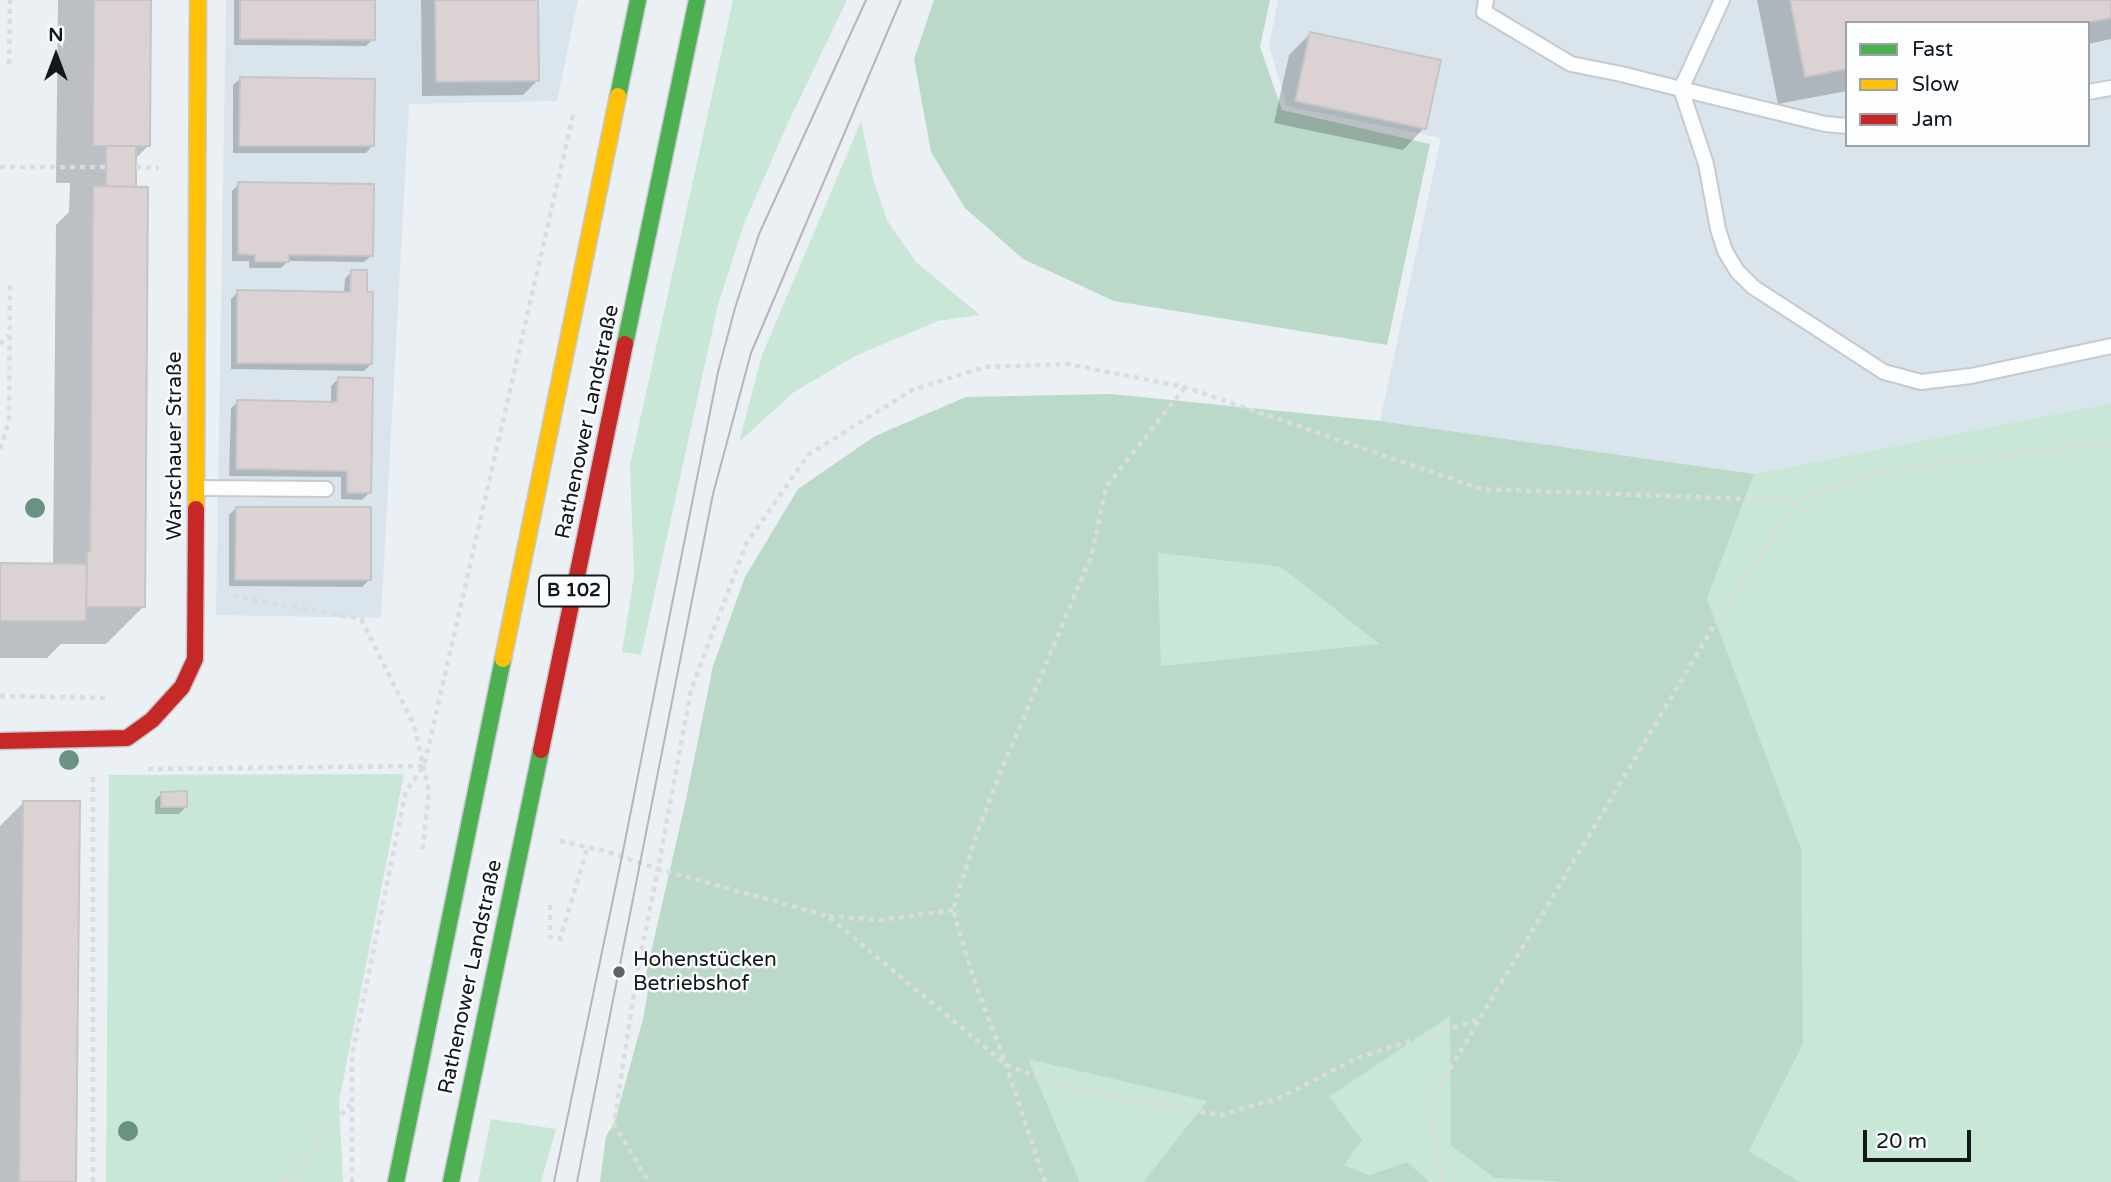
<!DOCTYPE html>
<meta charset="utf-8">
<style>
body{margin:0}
#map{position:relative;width:2111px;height:1182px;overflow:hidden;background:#ebf0f5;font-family:"Varela Round",sans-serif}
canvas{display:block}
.legend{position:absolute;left:1845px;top:21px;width:245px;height:126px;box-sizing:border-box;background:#fbfdff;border:2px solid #9fa1a3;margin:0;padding:9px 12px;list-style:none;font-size:21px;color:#14171a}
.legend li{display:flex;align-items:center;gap:14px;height:35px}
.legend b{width:35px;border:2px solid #9fa1a3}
.north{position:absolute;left:21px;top:21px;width:70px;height:70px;-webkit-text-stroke:5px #fbfdff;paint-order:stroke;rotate:0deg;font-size:19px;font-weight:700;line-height:28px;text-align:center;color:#14171a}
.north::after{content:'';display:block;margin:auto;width:24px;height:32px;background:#14171a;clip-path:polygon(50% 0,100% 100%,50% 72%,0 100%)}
.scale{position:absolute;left:1863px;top:1130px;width:108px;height:32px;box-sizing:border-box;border:4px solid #14171a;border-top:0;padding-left:9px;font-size:21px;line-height:24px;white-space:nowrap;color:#14171a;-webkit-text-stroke:5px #fbfdff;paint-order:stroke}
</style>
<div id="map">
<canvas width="2111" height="1182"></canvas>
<ul class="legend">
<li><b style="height:9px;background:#4caf50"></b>Fast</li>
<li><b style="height:9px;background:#ffc107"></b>Slow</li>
<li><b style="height:9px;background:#c62828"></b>Jam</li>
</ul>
<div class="north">N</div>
<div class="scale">20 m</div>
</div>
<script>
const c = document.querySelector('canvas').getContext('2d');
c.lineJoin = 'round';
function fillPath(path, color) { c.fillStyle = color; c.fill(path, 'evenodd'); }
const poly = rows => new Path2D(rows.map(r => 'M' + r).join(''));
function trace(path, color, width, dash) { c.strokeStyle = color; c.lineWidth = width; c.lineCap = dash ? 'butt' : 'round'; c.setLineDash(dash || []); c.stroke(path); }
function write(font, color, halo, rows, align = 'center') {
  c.font = font + ' "Varela Round",sans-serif'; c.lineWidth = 5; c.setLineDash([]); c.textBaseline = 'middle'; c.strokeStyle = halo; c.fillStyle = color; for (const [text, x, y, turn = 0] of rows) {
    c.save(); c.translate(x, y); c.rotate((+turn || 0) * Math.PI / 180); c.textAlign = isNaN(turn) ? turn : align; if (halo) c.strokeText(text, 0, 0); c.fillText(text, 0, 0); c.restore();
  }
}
const built = poly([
 [226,0,578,0,557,101,409,104,381,618,216,615],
 [1278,0,2111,0,2111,403,1754,474,1380,421,1441,138,1287,106,1269,46],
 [1847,23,2088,23,2088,145,1847,145]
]);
const green = poly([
 [733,0,847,0,787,125,744,224,718,305,641,655,622,652,634,576,630,465],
 [861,121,874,182,887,220,916,262,980,315,938,321,855,356,794,392,739,442,762,355],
 [2111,403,2111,1182,1800,1182,1749,1151,1803,1044,1707,599,1754,474],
 [1158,553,1281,567,1380,645,1161,666],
 [404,774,339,1101,343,1182,106,1182,109,775],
 [1450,1015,1495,1178,1563,1182,1430,1182,1407,1162,1369,1175,1344,1165,1329,1097],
 [1027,1058,1207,1101,1143,1182,1080,1182],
 [491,1119,556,1129,541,1182,478,1182]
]);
const forest = poly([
 [934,0,1270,0,1260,47,1282,110,1430,144,1387,345,1114,301,1023,259,965,208,931,152,914,59],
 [1111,394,1380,421,1754,474,1707,599,1801,849,1803,1044,1749,1151,1800,1182,1563,1182,1495,1178,1451,1146,1450,1016,1329,1097,1362,1140,1344,1165,1369,1175,1407,1162,1430,1182,1143,1182,1207,1101,1028,1059,1080,1182,600,1182,606,1136,614,1124,643,1019,648,991,644,983,685,804,713,666,745,577,798,489,875,436,966,397],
 [1158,553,1281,567,1379,644,1161,666]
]);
const shadow = poly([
 [58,0,149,0,148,146,134,160,144,606,106,644,61,644,47,658,0,658,0,565,53,565,56,225,69,212,70,183,56,183],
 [234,0,374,0,373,39,366,46,234,45],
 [421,0,537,0,538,80,523,95,422,96],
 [1757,0,2111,0,2111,39,2088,44,2088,23,1847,23,1847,91,1778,104],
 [1310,34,1424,128,1403,150,1274,123,1289,55],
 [240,79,372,146,366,153,233,153,233,85],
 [239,184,371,256,364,262,288,261,281,268,249,268,249,261,232,261,232,191],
 [351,272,371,364,364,371,231,369,231,299,238,292,344,293,345,279],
 [338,379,369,493,362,500,341,499,341,477,229,476,231,408,238,402,331,403,331,386],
 [236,508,369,580,362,587,229,586,229,515],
 [162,793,186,807,179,814,155,814,155,800],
 [24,802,74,1182,0,1182,0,826]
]);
const building = poly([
 [94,0,151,0,150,146,93,146,94,0],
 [240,0,375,0,375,40,240,39,240,0],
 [435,0,538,0,539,81,436,82,435,0],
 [1790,0,2111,0,2111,18,2085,23,1847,23,1847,69,1805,77,1790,0],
 [1310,32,1441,60,1426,129,1295,101,1310,32],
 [240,77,375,79,374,146,239,146,240,77],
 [106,146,136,146,136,187,106,186,106,146],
 [238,182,374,184,373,256,289,255,289,262,255,262,255,255,238,254,238,182],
 [93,186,148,187,145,607,86,607,87,551,90,551,93,186],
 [351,270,367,270,367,292,373,292,372,364,237,363,237,290,350,292,351,270],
 [338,377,373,378,371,493,347,493,347,471,236,469,237,400,337,402,338,377],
 [236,507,371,507,371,580,235,580,236,507],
 [0,563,87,564,86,621,0,621,0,563],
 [187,791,187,807,161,807,161,792,187,791],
 [23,801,80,801,76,1182,19,1182,23,801]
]);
const path = poly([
 [9,64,10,0],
 [0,167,106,167],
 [136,167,159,168],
 [0,344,9,335],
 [0,449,9,421,10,285],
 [233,596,361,619,414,725,429,791,422,854],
 [0,696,108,698],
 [148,769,423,766],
 [560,841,605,851,658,869,637,973,614,1124,649,1182],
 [550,905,550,937,560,939,588,846],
 [829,916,880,920,953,910],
 [1477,1020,1360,1057,1279,1098,1221,1115,1065,1087,1006,1065,828,916,658,869,691,690,746,544,808,455,912,390,985,367,1068,364,1185,387,1481,489,1799,501,1878,472,2111,442],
 [93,1182,93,777],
 [282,1182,303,1163,350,1104],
 [352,1182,352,1055,406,791,424,766,573,115],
 [1045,1182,1006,1065,973,977,953,910,974,842,997,781,1092,554,1106,487,1185,387],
 [1442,1182,1428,1106,1731,597,1799,501]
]);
const lane = poly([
 [1486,0,1484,12,1571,64,1621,74,1681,89,1722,0],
 [1681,89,1706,164,1718,229,1725,251,1737,271,1753,287,1884,372,1921,382,1971,376,2111,346],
 [1681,89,1825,124,1847,126],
 [2088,92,2111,88],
 [198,488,326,489]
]);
const fast = poly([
 [618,96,638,0],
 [625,344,697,0],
 [396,1182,503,659],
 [451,1182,541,750]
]);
const slow = poly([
 [196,509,198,0],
 [503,659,618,96]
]);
const jam = poly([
 [0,741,127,738,152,720,182,687,195,659,196,509],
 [541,750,625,344]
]);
const tram = poly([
 [554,1182,622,856,718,372,735,308,759,234,866,0],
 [577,1182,713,494,751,353,901,0]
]);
const trees = [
 [35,508],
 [69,760],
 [128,1131]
];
const markers = [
 [619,972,7,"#5f6367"]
];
const shields = [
 [574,591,70]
];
const shieldNames = [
 ["B 102",574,591]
];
const streetNames = [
 ["Rathenower Landstraße",588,422,-78],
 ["Warschauer Straße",175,446,-90],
 ["Rathenower Landstraße",471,977,-78]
];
const poiNames = [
 ["Hohenstücken",633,960],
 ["Betriebshof",633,984]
];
fillPath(built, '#d9e4ed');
fillPath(green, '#c9e7d6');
fillPath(forest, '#bbd9c8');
fillPath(shadow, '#0003');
fillPath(building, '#dcd2d4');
trace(building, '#c4c5c7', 2);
trace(lane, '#c6cacd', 18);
trace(fast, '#c6cacd', 19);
trace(slow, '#c6cacd', 19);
trace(jam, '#c6cacd', 19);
trace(path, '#dadcdd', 4.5, [5, 5]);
trace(lane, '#fcfdfe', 14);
trace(fast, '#4caf50', 16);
trace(slow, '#ffc107', 16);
trace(jam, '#c62828', 16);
trace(tram, '#b5b5b7', 2);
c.fillStyle = '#6b9182';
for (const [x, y] of trees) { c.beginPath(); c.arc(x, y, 10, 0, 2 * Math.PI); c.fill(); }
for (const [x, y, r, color] of markers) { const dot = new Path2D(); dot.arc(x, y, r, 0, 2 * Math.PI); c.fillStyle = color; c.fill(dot); trace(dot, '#fbfdff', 2.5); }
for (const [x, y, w] of shields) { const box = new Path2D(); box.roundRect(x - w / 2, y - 15.5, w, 31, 5); c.fillStyle = '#fbfdff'; c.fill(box); trace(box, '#14171a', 2); }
write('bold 19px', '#14171a', null, shieldNames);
write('21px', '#14171a', '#fbfdff', streetNames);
write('21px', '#14171a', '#fbfdff', poiNames, 'left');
</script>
